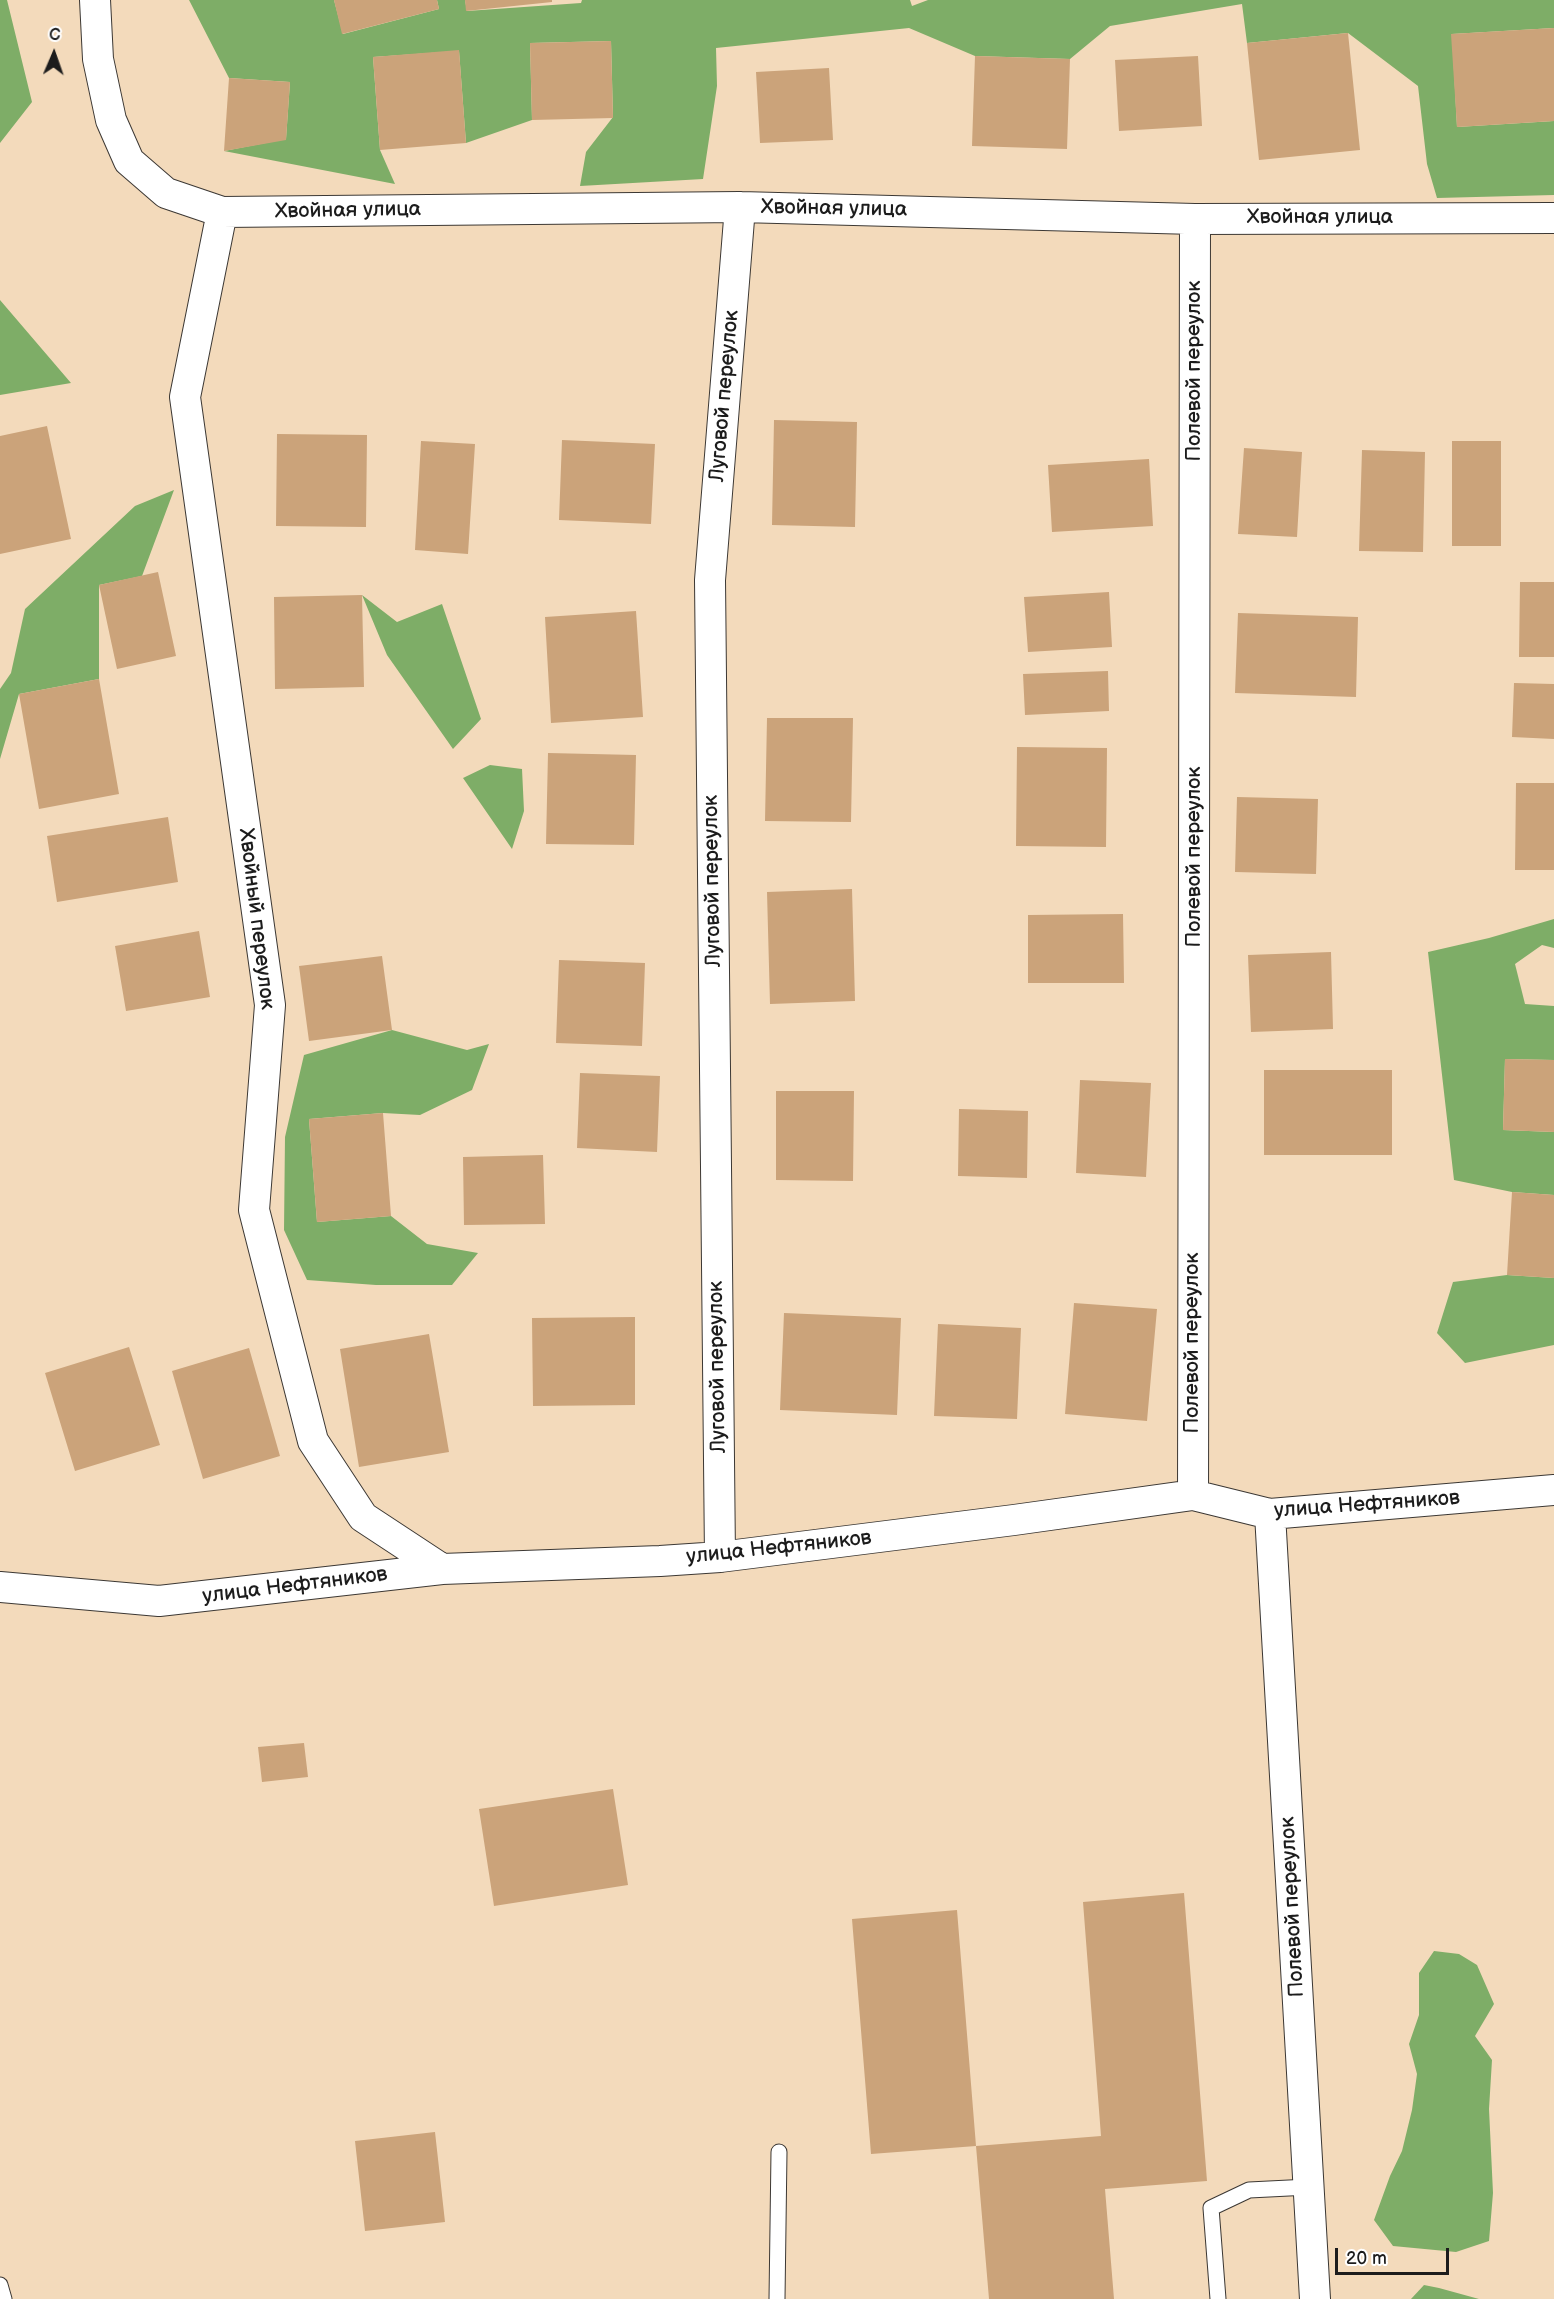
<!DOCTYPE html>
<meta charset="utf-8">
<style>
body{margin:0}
#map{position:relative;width:1554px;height:2299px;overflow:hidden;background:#f3dabb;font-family:"Balsamiq Sans",sans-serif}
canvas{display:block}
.north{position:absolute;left:24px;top:24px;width:60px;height:60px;-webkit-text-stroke:4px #fff;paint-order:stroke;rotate:2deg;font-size:16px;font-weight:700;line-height:24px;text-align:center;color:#1c1c1c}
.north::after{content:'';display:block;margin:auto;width:21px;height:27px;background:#1c1c1c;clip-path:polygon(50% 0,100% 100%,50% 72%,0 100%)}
.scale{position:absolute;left:1335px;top:2248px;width:114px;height:27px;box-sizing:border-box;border:3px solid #1c1c1c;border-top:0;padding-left:8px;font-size:18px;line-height:21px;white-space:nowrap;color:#1c1c1c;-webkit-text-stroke:4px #fff;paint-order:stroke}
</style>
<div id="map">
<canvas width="1554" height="2299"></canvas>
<div class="north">С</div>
<div class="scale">20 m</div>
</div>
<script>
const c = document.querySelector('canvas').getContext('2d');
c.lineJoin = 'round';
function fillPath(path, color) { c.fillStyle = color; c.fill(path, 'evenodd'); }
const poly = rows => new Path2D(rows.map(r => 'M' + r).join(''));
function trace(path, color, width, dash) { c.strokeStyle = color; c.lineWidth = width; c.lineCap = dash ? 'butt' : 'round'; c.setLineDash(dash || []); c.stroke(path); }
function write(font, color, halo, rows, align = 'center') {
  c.font = font + ' "Balsamiq Sans",sans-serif'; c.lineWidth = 5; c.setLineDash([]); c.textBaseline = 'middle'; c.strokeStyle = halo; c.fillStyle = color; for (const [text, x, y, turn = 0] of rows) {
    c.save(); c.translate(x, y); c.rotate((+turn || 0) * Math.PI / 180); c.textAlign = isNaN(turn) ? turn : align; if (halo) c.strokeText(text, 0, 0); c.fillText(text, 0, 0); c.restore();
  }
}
const forest = poly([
 [0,0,7,0,32,102,0,143],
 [189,0,334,0,343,34,439,9,437,0,465,0,467,11,581,3,582,0,910,0,912,6,928,0,1554,0,1554,28,1452,34,1457,127,1554,121,1554,195,1437,198,1427,164,1418,86,1348,33,1247,43,1242,4,1110,26,1070,59,975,56,909,28,716,48,717,86,703,179,580,186,586,152,613,117,611,41,530,43,532,120,466,143,459,51,373,57,380,150,395,184,224,151,286,139,290,82,229,78],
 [0,300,71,383,0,395],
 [174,490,142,576,99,585,99,679,19,694,0,759,0,689,11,673,25,609,135,506],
 [362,595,397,622,442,604,481,719,453,749,387,655],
 [490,765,522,769,524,811,512,849,463,778],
 [1554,919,1554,948,1542,945,1515,964,1525,1004,1554,1006,1554,1060,1505,1059,1503,1130,1554,1132,1554,1195,1512,1192,1454,1180,1428,952,1489,938],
 [392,1030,467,1050,489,1044,472,1090,420,1115,383,1113,309,1119,317,1222,391,1216,427,1244,478,1253,452,1285,376,1285,307,1280,284,1230,285,1137,304,1055],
 [1507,1275,1554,1278,1554,1345,1465,1363,1437,1333,1453,1282],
 [1434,1951,1459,1954,1477,1965,1494,2004,1475,2036,1492,2060,1489,2109,1493,2193,1489,2241,1456,2252,1393,2246,1374,2220,1390,2176,1402,2151,1412,2110,1417,2074,1409,2044,1419,2015,1419,1973],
 [1424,2285,1439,2288,1479,2299,1411,2299]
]);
const building = poly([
 [334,0,437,0,439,9,342,34],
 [465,0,552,0,552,2,466,11],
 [1554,28,1554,121,1457,127,1451,34],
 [1348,33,1360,150,1259,160,1247,43],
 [611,41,613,118,532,120,530,43],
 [459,50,466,143,380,150,373,57],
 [975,56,1070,59,1067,149,972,146],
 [1198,56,1202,126,1119,131,1115,60],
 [829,68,833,140,760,143,756,72],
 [229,78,290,82,286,140,224,151],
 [774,420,857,422,855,527,772,525],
 [47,426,71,539,0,554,0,436],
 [277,434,367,435,366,527,276,526],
 [562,440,655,444,651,524,559,520],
 [421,441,475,444,468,554,415,550],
 [1452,441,1501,441,1501,546,1452,546],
 [1244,448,1302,452,1297,537,1238,534],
 [1362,450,1425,452,1423,552,1359,551],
 [1149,459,1153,526,1052,532,1048,465],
 [158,572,176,656,117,669,99,585],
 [1520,582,1554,582,1554,657,1519,657],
 [1109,592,1112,647,1028,652,1024,597],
 [362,595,364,687,275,689,274,597],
 [636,611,643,717,551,723,545,617],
 [1238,613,1358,617,1356,697,1235,693],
 [1108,671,1109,711,1025,715,1023,674],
 [99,679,119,794,39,809,19,694],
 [1514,683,1554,684,1554,739,1512,737],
 [767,718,853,718,851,822,765,821],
 [1017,747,1107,748,1106,847,1016,846],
 [548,753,636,755,634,845,546,844],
 [1516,783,1554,783,1554,870,1515,870],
 [1237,797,1318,799,1316,874,1235,872],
 [168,817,178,882,57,902,47,836],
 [852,889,855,1001,770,1004,767,892],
 [1123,914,1124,983,1028,983,1028,915],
 [199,931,210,997,126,1011,115,946],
 [1331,952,1333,1029,1251,1032,1248,955],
 [382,956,392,1030,309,1041,299,966],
 [559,960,645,963,642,1046,556,1043],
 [1505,1059,1554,1060,1554,1132,1503,1130],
 [1264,1070,1392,1070,1392,1155,1264,1155],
 [580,1073,660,1076,657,1152,577,1148],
 [1080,1080,1151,1083,1146,1177,1076,1173],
 [776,1091,854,1091,853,1181,776,1180],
 [959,1109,1028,1111,1027,1178,958,1176],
 [383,1113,391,1216,317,1222,309,1119],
 [543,1155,545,1224,464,1225,463,1157],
 [1512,1192,1554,1195,1554,1278,1507,1275],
 [1074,1303,1157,1309,1147,1421,1065,1414],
 [784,1313,901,1318,897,1415,780,1410],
 [635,1317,635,1405,533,1406,532,1318],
 [938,1324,1021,1328,1017,1419,934,1416],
 [429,1334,449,1452,359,1467,340,1349],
 [129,1347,160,1445,75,1471,45,1373],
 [249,1348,280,1456,203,1479,172,1371],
 [304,1743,308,1777,262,1782,258,1747],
 [613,1789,628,1885,494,1906,479,1809],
 [1184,1893,1207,2181,1105,2189,1114,2299,989,2299,976,2146,1101,2136,1083,1902],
 [957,1910,976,2146,871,2154,852,1919],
 [435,2132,445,2222,365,2231,355,2141]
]);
const lane = poly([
 [0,2285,4,2299],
 [777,2299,779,2152],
 [1218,2299,1211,2208,1249,2190,1309,2187]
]);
const street = poly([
 [95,0,98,59,111,120,129,161,166,193,222,212,740,207,1195,219,1554,218],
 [222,212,185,397,270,1005,254,1210,313,1441,363,1517,442,1569],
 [1193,1495,1195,219],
 [1270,1514,1315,2299],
 [720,1557,710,580,740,207],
 [0,1587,159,1601,442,1569,660,1561,720,1557,1014,1520,1193,1495,1270,1514,1554,1490]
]);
const streetNames = [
 ["Хвойная улица",834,209,1],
 ["Хвойная улица",348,211,-1],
 ["Хвойная улица",1320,218],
 ["Полевой переулок",1195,371,-90],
 ["Луговой переулок",725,396,-85],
 ["Полевой переулок",1195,857,-90],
 ["Луговой переулок",713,881,-91],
 ["Хвойный переулок",256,919,83],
 ["Полевой переулок",1193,1343,-90],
 ["Луговой переулок",718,1367,-91],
 ["улица Нефтяников",1367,1505,-4],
 ["улица Нефтяников",779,1548,-6],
 ["улица Нефтяников",295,1586,-7],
 ["Полевой переулок",1293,1907,-93]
];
fillPath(forest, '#7ead67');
fillPath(building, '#cba37a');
trace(lane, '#3c3834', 17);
trace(street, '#3c3834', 32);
trace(lane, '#fff', 15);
trace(street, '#fff', 30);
write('21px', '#1c1c1c', '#fff', streetNames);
</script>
